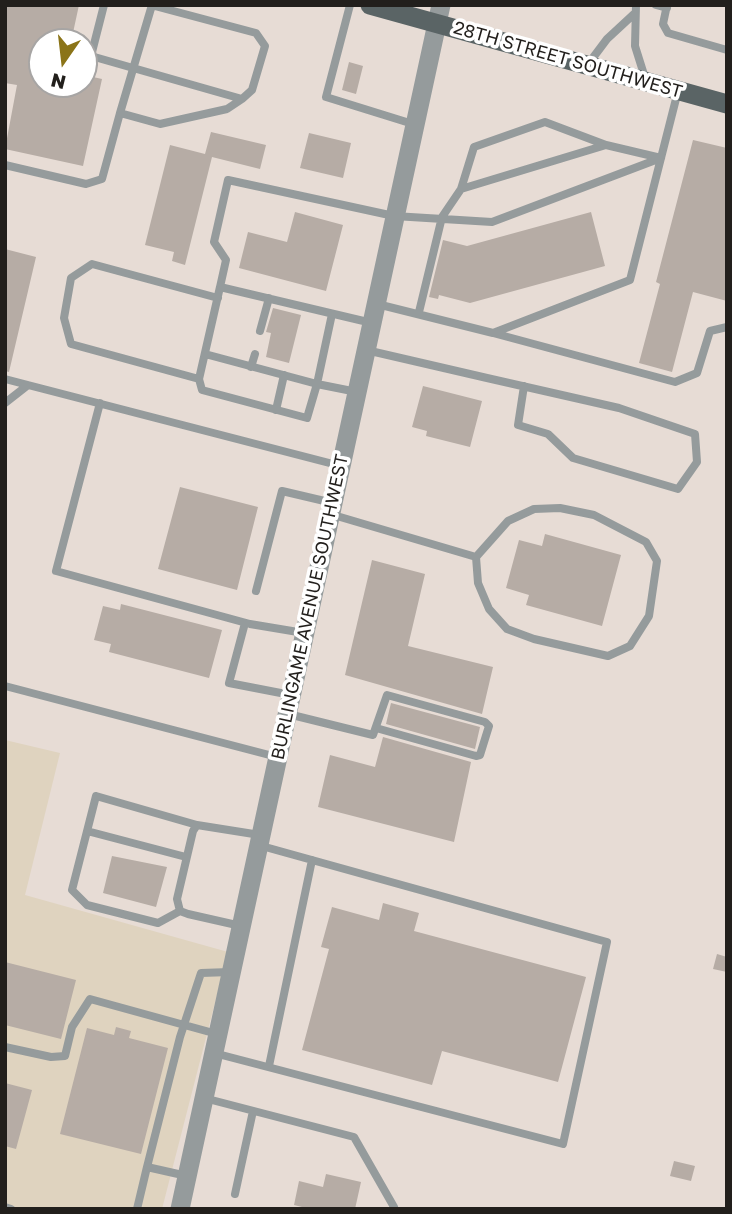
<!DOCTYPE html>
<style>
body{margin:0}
#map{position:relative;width:732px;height:1214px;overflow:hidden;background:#e7dcd5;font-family:"Golos Text",sans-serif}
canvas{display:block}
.frame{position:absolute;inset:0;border:7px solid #221f1c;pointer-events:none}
.north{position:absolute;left:28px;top:28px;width:70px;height:70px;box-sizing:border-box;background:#fff;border:2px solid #a7a5a4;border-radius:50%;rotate:194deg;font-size:19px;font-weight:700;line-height:28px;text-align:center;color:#221f1c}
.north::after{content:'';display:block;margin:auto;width:24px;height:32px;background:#8b7418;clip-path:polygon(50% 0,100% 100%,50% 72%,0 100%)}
</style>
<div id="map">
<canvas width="732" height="1214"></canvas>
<div class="frame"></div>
<div class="north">N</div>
</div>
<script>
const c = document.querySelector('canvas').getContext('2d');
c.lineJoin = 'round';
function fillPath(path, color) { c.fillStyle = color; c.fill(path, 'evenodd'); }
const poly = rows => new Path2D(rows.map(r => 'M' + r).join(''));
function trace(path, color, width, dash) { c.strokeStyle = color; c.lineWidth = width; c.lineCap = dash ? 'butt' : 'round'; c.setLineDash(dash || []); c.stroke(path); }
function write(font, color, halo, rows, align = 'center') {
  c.font = font + ' "Golos Text",sans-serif'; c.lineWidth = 7; c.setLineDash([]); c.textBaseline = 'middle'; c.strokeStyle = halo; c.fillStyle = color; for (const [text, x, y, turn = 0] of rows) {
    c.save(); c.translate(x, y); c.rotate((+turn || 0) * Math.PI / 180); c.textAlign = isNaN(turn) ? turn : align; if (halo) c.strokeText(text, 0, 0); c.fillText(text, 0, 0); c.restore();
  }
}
const industrial = poly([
 [5,740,60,753,25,895,228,952,162,1209,5,1209]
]);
const building = poly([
 [5,5,79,5,71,42,42,42,42,84,84,84,84,75,102,79,83,166,5,149,17,85,5,83],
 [349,62,363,66,356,94,342,90],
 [211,132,266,145,260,169,212,157,185,265,172,261,174,252,145,245,170,145,205,154],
 [309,133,351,143,343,178,300,168],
 [693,140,727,148,727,301,693,292,672,372,639,363,660,284,656,282],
 [295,212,343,225,326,291,239,268,248,232,287,242],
 [591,212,605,266,470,303,439,295,438,299,429,297,443,240,467,246],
 [5,249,36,257,9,372,5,371],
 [273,308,301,315,289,363,266,357,271,333,266,332],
 [423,386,482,401,470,447,426,436,427,431,412,427],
 [180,487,258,507,237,590,158,569],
 [545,534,621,555,602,626,526,605,529,595,506,588,519,540,542,546],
 [372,560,425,574,408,646,493,667,482,714,345,675],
 [121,604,222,630,209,678,109,652,111,644,94,640,103,606,120,610],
 [391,703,480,727,475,749,386,724],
 [383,737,471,762,454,842,318,807,330,755,375,767],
 [112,856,167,867,156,907,103,893],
 [383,903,419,913,414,931,586,977,558,1082,442,1051,432,1085,302,1050,329,949,321,947,332,907,379,920],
 [717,954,727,957,727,972,713,969],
 [5,962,76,980,61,1039,5,1025],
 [116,1027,131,1031,129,1038,168,1048,141,1154,60,1134,87,1028,114,1035],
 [5,1083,32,1090,16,1149,5,1146],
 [674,1161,695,1166,691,1181,670,1176],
 [326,1174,361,1182,355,1209,310,1209,294,1205,299,1181,323,1187]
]);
const service = poly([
 [104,5,91,56,242,99,252,90,265,46,256,33,151,5],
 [350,5,326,97,413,124],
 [636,5,635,46,646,81],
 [656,5,667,8],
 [667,5,663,24,668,33,727,50],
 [589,63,607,39,634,14],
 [120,113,152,5],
 [606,145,661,158],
 [5,165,86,184,102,179,120,113,160,124,227,109,242,99],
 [220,287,226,260,214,242,228,180,394,216,492,222,661,158],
 [377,304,493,333,630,280,678,91],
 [419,312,442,217,461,189,606,145,545,122,474,147,461,189],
 [260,331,269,298],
 [493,333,675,382,697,373,710,331,727,327],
 [366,350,487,378,619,408,695,434,697,462,678,489,573,458,548,434,518,425,524,386],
 [205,354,317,384,332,314],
 [251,367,255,354],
 [5,379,28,385],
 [199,379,71,344,64,318,71,278,92,264,218,298],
 [357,392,317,384,307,418,202,390,199,379,220,287,372,323],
 [5,403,28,385,341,466],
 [100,403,56,571,250,624,304,633],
 [276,410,284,375],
 [330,514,476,557,478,583,489,609,507,629,534,639,608,656,630,646,649,616,657,561,646,542,594,515,560,508,534,509,508,521,476,557],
 [256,591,282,491,333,503],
 [245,623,229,683,291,695],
 [5,686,277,757],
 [288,714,373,735,387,695,485,722,489,726,480,755,476,756,376,728],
 [87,831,186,857],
 [180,911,158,923,87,905,72,890,96,796,197,825],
 [241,926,188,914,180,911,177,899,193,831,197,825,260,835],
 [5,1047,51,1057,65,1056,72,1027,90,999,217,1034],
 [214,1053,563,1144,607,942,258,845],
 [269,1066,312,860],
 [204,1098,354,1137,394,1207],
 [147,1167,180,1037,201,973,230,972],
 [235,1194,253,1111],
 [5,1207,11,1209],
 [137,1209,147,1167,187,1176]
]);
const tertiary = poly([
 [180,1209,441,5]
]);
const primary = poly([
 [370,5,727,104]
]);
const streetNames = [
 ["28TH STREET SOUTHWEST",568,60,16],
 ["BURLINGAME AVENUE SOUTHWEST",310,607,-78]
];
fillPath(industrial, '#dfd3bf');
fillPath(building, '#b6aca5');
trace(service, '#959b9c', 8);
trace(tertiary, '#959b9c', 19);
trace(primary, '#5a6465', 19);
write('18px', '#221f1c', '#fff', streetNames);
</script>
